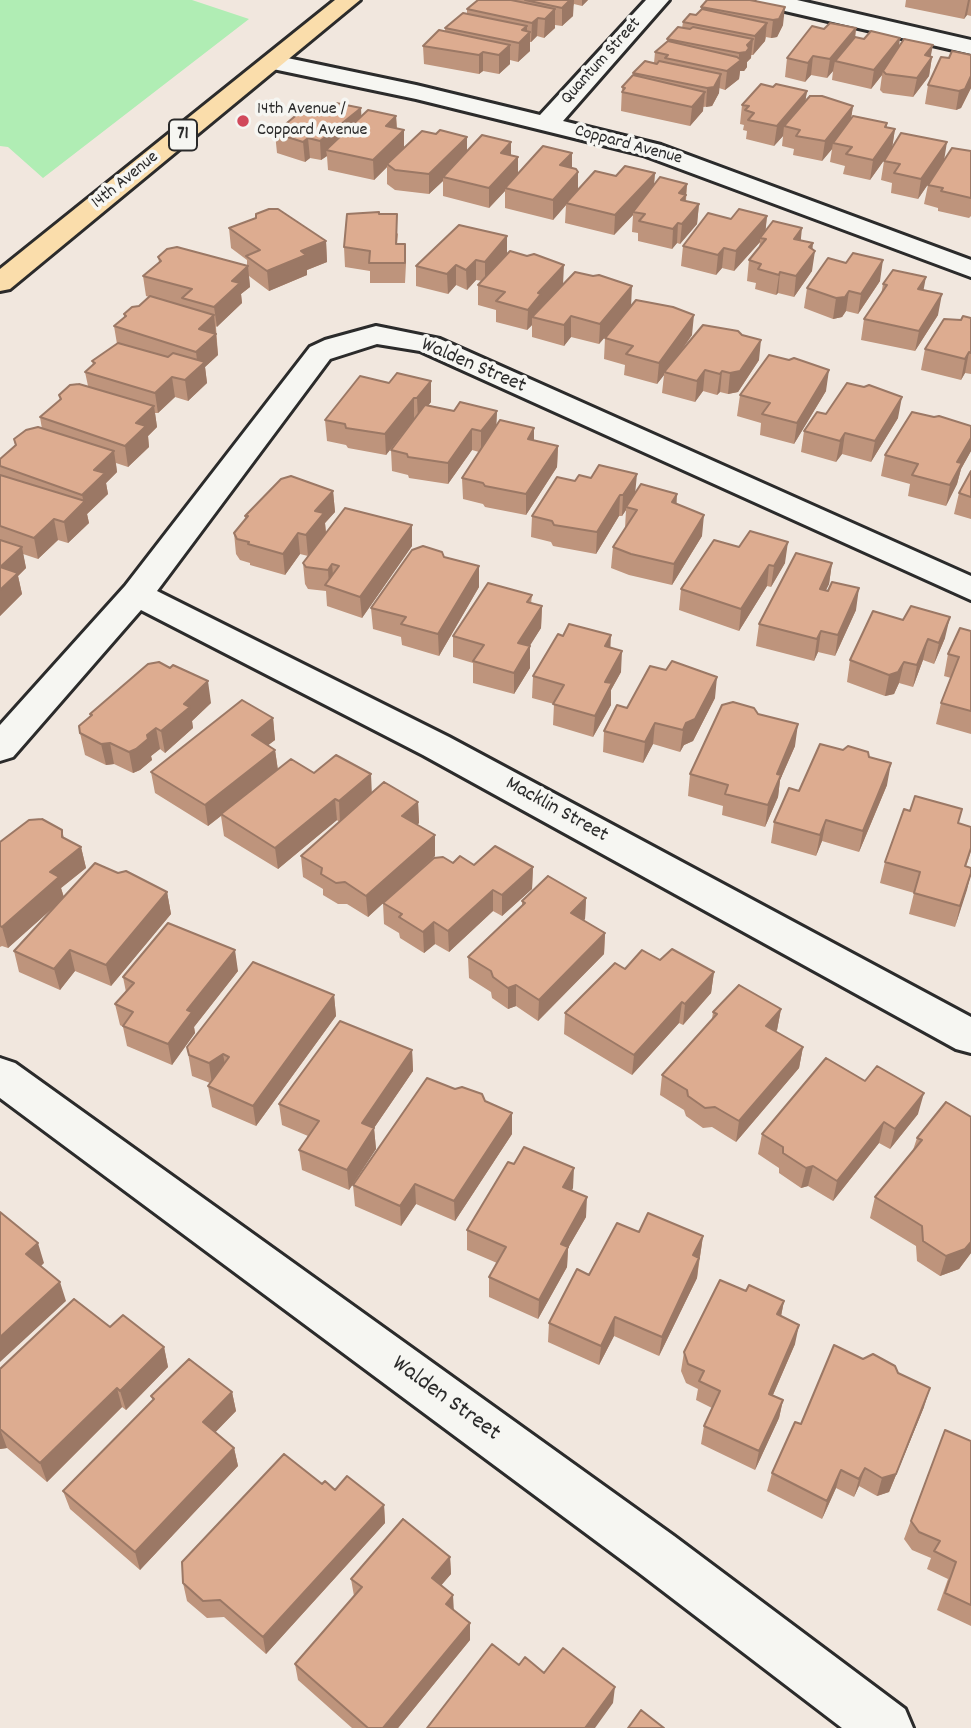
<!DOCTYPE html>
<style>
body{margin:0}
canvas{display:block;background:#f1e7de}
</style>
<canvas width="971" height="1728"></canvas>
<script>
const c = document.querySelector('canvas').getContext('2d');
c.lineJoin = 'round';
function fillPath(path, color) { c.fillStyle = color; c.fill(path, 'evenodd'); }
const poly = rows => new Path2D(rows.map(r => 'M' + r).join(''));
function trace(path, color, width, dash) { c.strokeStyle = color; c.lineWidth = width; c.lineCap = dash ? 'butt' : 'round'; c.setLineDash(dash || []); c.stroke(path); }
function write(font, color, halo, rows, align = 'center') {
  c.font = font + ' Dekko,sans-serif'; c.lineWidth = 7; c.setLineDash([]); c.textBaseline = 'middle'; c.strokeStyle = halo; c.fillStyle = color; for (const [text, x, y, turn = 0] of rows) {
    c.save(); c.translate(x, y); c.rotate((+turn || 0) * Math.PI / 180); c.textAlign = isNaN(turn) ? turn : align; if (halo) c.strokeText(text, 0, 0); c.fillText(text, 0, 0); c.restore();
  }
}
const green = poly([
 [0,0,192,0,249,19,43,178,8,147,0,146]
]);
const minor = poly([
 [646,0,669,0,563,121,661,145,971,260,971,277,643,155,416,99,273,69,265,67,261,62,265,57,273,55,416,85,540,115,646,0],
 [756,0,797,0,971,40,971,54,759,5,756,0],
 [376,326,440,339,971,576,971,600,420,351,377,344,330,359,157,591,449,737,971,1017,971,1053,956,1049,423,755,141,610,13,757,0,761,0,725,125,586,310,347,325,340,376,326],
 [0,1058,15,1063,674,1536,905,1709,913,1728,842,1728,638,1572,0,1098,0,1058]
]);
const major = poly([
 [335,0,360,0,10,289,0,291,0,269,335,0]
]);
const wall = poly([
 [478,0,588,0,582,6,574,4,573,6,573,16,562,26,555,25,555,28,544,38,537,36,531,42,530,42,530,51,518,62,510,60,510,64,499,74,483,71,479,74,424,64,423,46,445,31,445,28,467,13,467,9],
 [750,0,783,25,777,37,771,38,766,37,765,41,753,55,751,55,751,58,747,62,747,67,744,71,740,71,739,79,725,90,719,88,719,93,712,106,703,107,703,111,690,126,621,111,622,87,633,75,633,73,654,63,655,52,667,42,667,39,682,28,683,22,696,15,701,10,701,7],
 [906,0,971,0,971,16,967,15,964,19,905,7],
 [856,28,855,38,899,47,932,57,929,76,913,97,883,93,880,90,882,75,871,89,832,80,833,71,827,78,811,75,805,82,785,77,787,58,824,29],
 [971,55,971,88,961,108,956,110,925,104,928,85,949,58],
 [773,87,807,91,805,102,853,106,851,119,887,123,887,127,895,129,892,147,944,161,971,151,971,216,969,218,938,211,938,208,924,204,928,185,938,169,918,199,891,193,892,183,881,180,884,161,887,156,870,180,843,174,845,166,830,162,832,149,822,161,793,155,794,149,782,146,783,136,774,146,746,139,747,131,743,130,744,125,740,124,742,105],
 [327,111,362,116,396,116,397,128,404,130,404,148,436,134,467,137,467,151,511,142,511,155,518,157,518,174,572,168,578,172,578,190,616,176,655,173,654,185,687,184,686,201,699,204,697,224,680,244,677,243,672,249,638,241,638,233,632,232,633,215,614,235,565,223,566,205,553,220,505,208,505,191,489,208,443,196,443,181,429,194,395,190,387,184,387,167,374,180,328,170,327,156,321,160,310,158,305,162,277,153,275,133],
 [380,214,398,234,397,244,406,264,405,283,370,283,370,271,345,267,344,247],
 [767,216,765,232,801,241,812,249,812,271,794,297,778,293,776,295,755,289,756,283,747,281,749,260,759,247,760,242,734,271,722,268,716,275,681,266,683,246,731,219],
 [229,228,326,241,327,262,307,270,307,275,269,291,249,276,250,287,241,294,242,303,216,327,218,355,205,367,207,383,188,401,175,397,158,413,155,413,157,427,148,436,149,447,128,467,116,463,117,472,106,483,108,494,87,514,89,523,68,543,58,540,38,559,23,554,26,568,18,576,22,594,0,616,0,459,15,445,14,439,42,429,40,417,60,400,59,395,88,386,85,372,93,365,92,361,117,344,114,326,124,318,124,314,139,306,149,297,146,296,143,276,159,262,158,257,247,266,247,260,231,248],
 [507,254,563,284,631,306,692,335,677,357,759,360,738,392,728,394,720,392,717,395,703,391,695,402,662,393,664,375,657,384,624,375,625,365,604,359,605,338,627,311,599,344,571,337,564,346,532,337,532,325,527,330,496,322,496,310,478,305,478,285,482,281,476,280,467,290,456,285,448,294,416,286,416,266],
 [880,281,858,314,846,311,842,317,833,319,804,308,807,288],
 [883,284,924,290,938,315,915,351,861,340,864,319,881,295],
 [971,318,971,374,965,373,961,380,921,370,925,349,961,320],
 [431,381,431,402,428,405,454,411,497,411,496,426,534,440,558,446,557,467,526,515,485,507,483,504,463,499,462,478,479,452,472,450,448,484,409,478,408,475,392,471,391,450,415,419,386,455,348,448,346,445,327,441,325,420,389,383],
 [826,391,794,444,760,435,761,423,737,416,740,395],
 [826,414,898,418,871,462,842,454,836,462,801,452,804,431],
 [971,426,971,451,961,469,957,484,946,506,908,496,910,484,881,476,885,455],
 [971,471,971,519,954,514,959,493],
 [557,477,635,493,676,504,702,536,672,585,629,575,611,568,613,547,625,528,626,510,622,516,619,516,596,554,553,546,551,542,531,537,532,516],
 [333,491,335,512,325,523,326,533,412,525,412,546,362,618,327,606,326,591,308,589,305,584,303,563,308,556,300,554,285,575,250,565,250,563,240,560,236,554,234,533,245,520,245,516],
 [714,540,785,563,771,587,767,586,739,631,679,610,681,589],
 [444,557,479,566,479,587,439,656,402,645,401,637,373,629,371,608],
 [832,563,829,584,825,591,856,610,835,656,818,652,814,661,756,646,759,624],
 [532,595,531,604,542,606,541,628,529,646,530,668,514,694,473,683,473,663,453,657,453,636],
 [873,611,945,638,934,664,923,660,913,687,899,683,894,694,885,696,847,682,850,660],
 [971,631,971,734,936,724,941,703,951,678,944,676,948,654],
 [610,648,621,672,611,690,611,705,593,737,553,725,554,704,532,698,533,676],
 [715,698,693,741,684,745,680,752,653,744,643,763,603,752,604,731,627,708],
 [211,703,192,721,193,728,165,753,160,749,151,756,152,760,140,770,133,773,114,764,106,765,85,755,80,733,90,717,90,714],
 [758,714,795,746,780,780,778,797,765,827,722,815,723,806,688,796,690,774],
 [273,718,275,740,268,745,275,750,278,770,314,773,372,793,418,802,419,823,417,825,435,856,420,870,453,863,533,867,532,889,502,916,493,911,449,952,435,944,424,953,400,938,399,933,384,924,383,903,368,917,347,904,338,904,323,895,323,889,303,877,301,856,339,822,337,820,278,869,224,836,221,816,208,826,155,793,151,772],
 [869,757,887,785,859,852,822,841,816,856,771,843,774,822,799,791],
 [959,823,971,827,971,851,966,867,971,874,955,927,909,914,914,893,880,883,885,862],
 [62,830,64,838,81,847,86,868,61,888,64,897,167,892,171,914,111,986,75,971,60,990,19,972,14,951,55,906,8,948,2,946,0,947,0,842],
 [586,898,585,919,584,920,605,933,604,954,538,1021,516,1006,508,1009,492,998,491,992,469,978,468,957,522,906,522,901],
 [660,960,714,972,711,993,683,1025,679,1023,632,1075,564,1034,565,1013,625,969],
 [238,971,194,1027,195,1033,172,1065,127,1046,123,1027,120,1025,115,1004,126,992,123,977],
 [334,995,336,1016,256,1126,212,1107,208,1086,210,1083,192,1076,187,1047],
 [781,1009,777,1030,775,1032,803,1047,799,1068,736,1142,712,1127,703,1128,686,1116,684,1110,660,1095,662,1075,712,1019,713,1012],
 [412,1050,413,1071,374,1128,376,1149,349,1190,302,1170,299,1150,308,1136,282,1125,279,1104],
 [485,1101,512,1113,512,1134,455,1221,416,1204,401,1226,355,1206,353,1185],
 [918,1114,890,1149,879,1143,833,1201,808,1186,801,1188,779,1173,779,1168,758,1154,762,1134],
 [971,1117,971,1253,959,1269,940,1276,917,1261,916,1246,870,1218,875,1197,913,1150,917,1138],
 [573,1188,572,1190,586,1217,568,1248,567,1267,538,1319,489,1297,489,1277,497,1263,467,1250,467,1230],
 [639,1232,703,1236,697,1278,659,1356,614,1336,599,1365,548,1342,549,1323,589,1275],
 [746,1291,784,1301,781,1316,795,1344,773,1395,783,1400,779,1418,755,1470,701,1444,704,1426,712,1408,696,1400,698,1389,686,1383,681,1371,684,1352],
 [110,1327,164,1347,168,1367,126,1410,122,1407,47,1482,7,1448,0,1449,0,1369],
 [863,1359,898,1373,924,1407,889,1492,877,1496,859,1486,854,1497,836,1488,822,1519,767,1491,772,1473,801,1424],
 [232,1392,236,1411,215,1432,234,1448,238,1466,140,1570,70,1509,63,1491,153,1401,151,1396],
 [945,1430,971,1441,971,1626,937,1610,948,1579,927,1569,931,1558,912,1550,904,1539],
 [322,1484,335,1490,384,1505,385,1523,266,1654,224,1617,207,1618,187,1601,183,1583],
 [450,1557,451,1574,441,1585,470,1640,398,1728,352,1728,298,1680,295,1664,354,1596,351,1579]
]);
const shadedWall = poly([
 [570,0,574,0,573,16,562,26,562,8],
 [582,0,588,0,582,6],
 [968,0,970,0,967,15,964,19],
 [785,7,783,25,777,37,771,38,773,20],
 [555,9,555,28,544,38,545,19],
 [538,18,537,36,531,42,532,23],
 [767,23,765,41,753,55,755,36],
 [527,26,527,36,530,32,530,51,518,62,519,43,522,30],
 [856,28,854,47,835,61,833,71,827,78,830,59],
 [900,38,898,57,883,71,882,75,871,89,874,70],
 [753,39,751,58,747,62,747,67,744,71,740,71,739,79,725,90,727,71,739,62,739,53],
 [510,45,510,64,499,74,499,55],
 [933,45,930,60,932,57,929,76,913,97,917,78,925,55],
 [483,52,483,71,479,74,479,55],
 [813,56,811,75,805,82,808,63],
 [721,74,719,93,712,106,706,107,707,88],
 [971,76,971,88,961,108,956,110,959,91],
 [807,91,804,110,784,126,783,136,774,146,777,126],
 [705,92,703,111,690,126,692,107],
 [853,106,850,125,833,143,832,149,822,161,825,141],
 [361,108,362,128,326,150,327,156,321,160,320,141],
 [396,116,397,135,386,126],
 [895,129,892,149,870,180,873,160],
 [404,130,404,149,387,164,387,167,374,180,373,160],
 [467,137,467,156,443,177,443,181,429,194,429,174],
 [308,138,310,158,305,162,303,142],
 [511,142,511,162,501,153],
 [947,142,944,161,918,199,921,179],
 [572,153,572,172,560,165],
 [518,157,518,176,505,188,505,191,489,208,489,188],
 [578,172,578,192,566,203,566,205,553,220,553,200],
 [655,173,653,193,633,212,633,215,614,235,615,215],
 [687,184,685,204,679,193],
 [699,204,697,224,680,244,682,224],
 [767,216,765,236,760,238,760,242,734,271,736,251],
 [678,223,677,243,672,249,673,229],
 [802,228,800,248,794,239],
 [507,236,507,256,485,282,485,262],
 [326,241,327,262,307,270,307,275,269,291,267,271,301,251],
 [813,243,812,255,815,251,812,271,794,297,796,276,809,247],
 [724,248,722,268,716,275,718,255],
 [476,260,476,280,467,290,466,270],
 [883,260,880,281,858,314,861,294],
 [456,265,456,285,448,294,447,274],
 [564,265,563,285,532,317,532,325,527,330,528,310,538,293],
 [248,266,250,287,241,294,242,303,217,327,214,307,232,281],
 [780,272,778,293,776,295,779,275],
 [926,277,922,298,918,289],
 [632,286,631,307,599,344,600,324],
 [849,291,846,311,842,317,833,319,836,298],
 [942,294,938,315,915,351,919,331],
 [214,315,218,355,205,367,207,383,188,401,185,380,198,368,196,352,199,329],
 [694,315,692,335,666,372,664,372,664,375,657,384,659,363],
 [571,316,571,337,564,346,564,325],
 [761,340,759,360,738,392,728,394,730,373],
 [969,352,965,373,961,380,965,359],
 [705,370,703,391,695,402,697,381],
 [829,370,826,391,794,444,797,423],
 [722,371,720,392,717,395,720,374],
 [172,377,175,397,158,413,155,393],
 [431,381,431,402,418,419,417,398],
 [902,397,898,418,871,462,875,441],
 [414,398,414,419,386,455,385,434],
 [154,406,157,427,148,436,149,447,128,467,125,446,136,423],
 [497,411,496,431,481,452,481,431],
 [534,428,534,449,528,439],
 [472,429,472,450,448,484,448,463],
 [845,433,842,454,836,462,840,441],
 [971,438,971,451,961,469,957,484,946,506,950,485,957,462],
 [558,446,557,467,526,515,526,494],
 [114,451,117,472,106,483,108,494,87,514,89,523,68,543,64,522,84,503,82,495,94,470],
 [637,474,635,495,626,507,626,510,622,516,623,495],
 [333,491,335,512,325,523,326,534,308,556,306,535,315,511],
 [677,494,676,515,672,502],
 [620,495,619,516,596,554,597,532],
 [704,515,702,536,672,585,674,564],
 [54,519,58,540,38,559,34,538],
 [412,525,412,546,362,618,360,597],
 [298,533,300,554,285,575,283,554],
 [788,542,785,563,771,587,774,566],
 [22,547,26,568,18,576,22,594,0,616,0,567],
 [832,563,829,584,816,611,820,589],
 [332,564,334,586,329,586,328,570],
 [769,565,767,586,739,631,741,609],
 [479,566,479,587,439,656,438,634],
 [859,588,856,610,835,656,838,635],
 [542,606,541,628,518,665,518,643],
 [950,617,945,638,934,664,939,643],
 [821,631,818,652,814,661,817,639],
 [611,635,610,656,605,646],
 [928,639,923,660,913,687,917,665],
 [530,646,530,668,514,694,514,673],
 [622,651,621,672,611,690,611,705,593,737,595,716,605,682],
 [904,662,899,683,894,694,885,696,889,675],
 [717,677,715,698,693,741,684,745,680,752,683,730,686,723],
 [208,681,211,703,192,721,193,728,165,753,161,731,184,704],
 [273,718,275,740,254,756,252,735],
 [655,723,653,744,643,763,645,742],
 [798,724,795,746,780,780,778,797,765,827,768,805,777,774],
 [156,728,160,749,151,756,152,760,140,770,133,773,129,752],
 [110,743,114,764,106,765,101,744],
 [275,750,278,771,208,826,205,805],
 [891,763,887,785,859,852,863,831],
 [371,774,372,796,340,822,339,801],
 [335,799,337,820,278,869,275,848],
 [418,802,419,823,403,838,402,816],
 [826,820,822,841,816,856,820,835],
 [435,835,435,856,368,917,366,896],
 [81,847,86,868,61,888,64,898,8,948,2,927,50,872],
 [533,867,532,889,502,916,502,895],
 [971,873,967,890,955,927,960,906],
 [493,890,493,911,449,952,448,931],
 [167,892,171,914,111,986,106,965],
 [586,898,585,919,570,934,571,913],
 [434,922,435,944,424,953,423,932],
 [605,933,604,954,538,1021,539,1000],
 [70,950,75,971,60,990,54,969],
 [235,950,238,971,194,1027,195,1033,172,1065,168,1044,187,1010],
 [714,972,711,993,683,1025,685,1004],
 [516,985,516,1006,508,1009,508,988],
 [334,995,336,1016,256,1126,253,1106],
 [682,1002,679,1023,632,1075,634,1055],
 [781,1009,777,1030,762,1047,766,1026],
 [803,1047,799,1068,736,1142,739,1121],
 [412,1050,413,1071,374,1128,376,1149,349,1190,347,1170,362,1123],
 [223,1054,227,1075,212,1084,209,1063],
 [924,1093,918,1114,890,1149,895,1129],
 [512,1113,512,1134,455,1221,454,1201],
 [884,1122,879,1143,833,1201,837,1181],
 [813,1166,808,1186,801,1188,806,1168],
 [574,1168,573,1188,562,1207,563,1187],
 [415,1184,416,1204,401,1226,400,1206],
 [587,1197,586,1217,568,1248,567,1267,538,1319,539,1300,561,1244],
 [703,1236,700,1256,690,1275,693,1255],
 [971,1242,971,1253,959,1269,940,1276,946,1256],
 [38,1243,44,1263,33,1274,26,1254],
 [699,1258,697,1278,659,1356,662,1337],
 [60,1282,66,1301,0,1362,0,1337],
 [784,1301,780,1321,777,1314],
 [615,1317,614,1336,599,1365,601,1346],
 [799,1325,795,1344,765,1413,769,1394],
 [164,1347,168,1367,126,1410,120,1391],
 [117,1388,122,1407,47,1482,40,1463],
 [930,1388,924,1407,889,1492,877,1496,882,1478],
 [232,1392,236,1411,207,1441,203,1422],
 [783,1400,779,1418,755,1470,759,1451],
 [0,1429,7,1448,0,1449],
 [234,1448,238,1466,140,1570,135,1552],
 [865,1468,859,1486,854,1497,859,1479],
 [841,1470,836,1488,822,1519,827,1501],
 [384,1505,385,1523,266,1654,263,1637],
 [450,1557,451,1574,433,1595,432,1578],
 [453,1595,454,1613,446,1604],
 [470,1623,470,1640,398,1728,383,1728],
 [615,1687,613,1703,595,1728,585,1728]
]);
const building = poly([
 [478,0,511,0,555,9,545,19,538,18,532,23,467,9,478,0],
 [525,0,570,0,562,8,525,0],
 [707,0,750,0,785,7,779,19,773,20,701,7,707,0],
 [702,9,767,23,755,36,683,22,690,14,696,15,702,9],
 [463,13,527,26,522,30,530,32,519,43,445,28,463,13],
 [830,23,856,28,830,59,813,56,808,63,787,58,812,26,824,29,830,23],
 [678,27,690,29,693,27,753,39,747,45,749,48,746,52,739,53,667,39,678,27],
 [439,30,510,45,499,55,483,52,479,55,423,46,439,30],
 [871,31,900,38,874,70,835,61,855,37,864,39,871,31],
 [904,39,933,45,925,55,932,57,917,78,886,74,883,71,904,39],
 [668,41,737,57,741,60,727,71,665,58,668,55,655,52,668,41],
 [952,51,971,55,971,76,965,89,959,91,928,85,941,57,949,58,952,51],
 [645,61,657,64,659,61,721,74,714,87,707,88,633,73,645,61],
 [633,75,705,92,692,107,622,92,625,88,622,87,633,75],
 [761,84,773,87,776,84,807,91,777,126,748,120,754,113,745,110,749,106,742,105,761,84],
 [810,96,822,96,853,106,825,141,796,136,800,130,784,126,810,96],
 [336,103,361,108,320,141,308,138,303,142,275,133,300,112,310,111,314,108,327,111,336,103],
 [368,110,396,116,386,126,404,130,373,160,326,150,368,110],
 [853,116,887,123,885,127,895,129,873,160,846,154,852,147,833,143,853,116],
 [440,130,467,137,429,174,395,170,387,164,422,131,436,134,440,130],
 [901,133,947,142,921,179,894,173,900,164,884,161,901,133],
 [482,135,511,142,501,153,518,157,489,188,443,177,482,135],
 [543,146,572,153,560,165,576,169,578,172,553,200,505,188,543,146],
 [952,148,971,151,971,198,941,191,943,188,928,185,952,148],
 [625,166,655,173,615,215,566,203,595,171,616,176,625,166],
 [660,177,687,184,679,193,686,195,681,200,699,204,682,224,678,223,673,229,639,221,645,214,633,212,660,177],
 [269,209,278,209,326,241,301,251,306,255,267,271,246,256,260,250,229,228,256,218,256,214,269,209],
 [739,209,767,216,736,251,724,248,718,255,683,246,708,213,731,219,739,209],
 [379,212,379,214,397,214,396,244,405,244,405,263,369,263,370,251,344,247,347,214,379,212],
 [773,221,802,228,794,239,813,243,809,247,815,251,796,276,780,272,779,275,758,269,761,264,749,260,766,239,760,238,773,221],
 [459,225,507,236,485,262,476,260,466,270,456,265,447,274,416,266,459,225],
 [177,247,248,266,232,281,240,283,214,307,182,298,192,289,143,276,161,261,158,257,167,249,177,247],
 [510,251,527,256,534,254,564,265,538,293,541,294,528,310,496,301,505,292,478,285,510,251],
 [853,253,883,260,861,294,849,291,845,297,836,298,807,288,828,258,846,263,853,253],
 [893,270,926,277,918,289,942,294,919,331,864,319,887,285,883,284,893,270],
 [575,272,593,276,599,275,632,286,600,324,571,316,564,325,532,317,575,272],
 [150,296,214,315,199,329,216,334,196,352,114,326,126,316,124,314,132,307,139,306,150,296],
 [636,300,673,307,694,315,659,363,626,354,633,346,605,338,636,300],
 [963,316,971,318,971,353,969,352,965,359,925,349,944,319,961,320,963,316],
 [703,325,738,331,742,335,761,340,740,371,730,373,722,371,720,374,705,370,697,381,664,372,703,325],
 [118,343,168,357,173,353,205,362,185,380,172,377,155,393,85,372,95,363,92,361,118,343],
 [769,355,789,360,794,358,829,370,797,423,762,414,770,403,740,395,769,355],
 [397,373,431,381,417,398,414,398,385,434,346,428,345,424,325,420,360,376,389,383,397,373],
 [847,383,864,387,869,385,902,397,875,441,845,433,840,441,804,431,817,412,826,414,847,383],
 [79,384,154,406,136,423,146,426,125,446,40,417,61,399,59,395,70,385,79,384],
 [460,402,497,411,481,431,472,429,448,463,408,457,407,454,391,450,425,405,454,411,460,402],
 [912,412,934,417,939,416,971,426,971,438,957,462,962,463,950,485,912,475,918,464,885,455,912,412],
 [500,420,534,428,528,439,558,446,526,494,485,486,483,483,462,478,500,420],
 [38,427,114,451,94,470,105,473,82,495,0,466,0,459,16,445,14,439,26,430,38,427],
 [599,465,637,474,623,495,620,495,597,532,554,525,552,521,532,516,557,477,575,481,579,475,591,478,599,465],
 [971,471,971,497,959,493,971,471],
 [0,475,85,501,64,522,54,519,34,538,0,526,0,475],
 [291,476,333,491,315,511,324,513,306,535,298,533,283,554,248,544,249,542,237,539,234,533,248,516,245,516,281,479,291,476],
 [641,484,677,494,672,502,704,515,674,564,631,554,613,547,637,510,626,507,641,484],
 [345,508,412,525,360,597,325,585,339,566,332,564,328,570,306,567,303,563,345,508],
 [750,531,788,542,774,566,769,565,741,609,681,589,714,540,739,547,750,531],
 [0,540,22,547,0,567,18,573,0,590,0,540],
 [423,546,442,552,444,557,479,566,438,634,401,624,406,617,371,608,412,550,423,546],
 [796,553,832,563,820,589,828,591,832,582,859,588,838,635,821,631,817,639,759,624,796,553],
 [488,583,532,595,527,602,542,606,518,643,530,646,514,673,473,661,484,645,453,636,488,583],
 [911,606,950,617,939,643,928,639,917,665,904,662,898,672,889,675,850,660,873,611,903,620,911,606],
 [569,624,611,635,605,646,622,651,605,682,612,683,595,716,553,704,564,685,533,676,558,634,563,636,569,624],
 [960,628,971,631,971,711,941,703,959,657,948,654,960,628],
 [672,661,717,677,695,719,686,723,683,730,655,723,645,742,604,731,617,705,627,708,650,666,666,670,672,661],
 [159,662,170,668,173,665,208,681,184,704,190,707,161,731,156,728,147,735,148,739,136,749,129,752,110,743,101,744,80,733,79,726,92,715,90,714,148,664,159,662],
 [242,700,273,718,252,735,275,750,205,805,151,772,242,700],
 [733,702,754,708,758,714,798,724,777,774,781,775,768,805,725,794,728,785,690,774,722,705,733,702],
 [820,744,843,750,848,746,868,752,869,757,891,763,863,831,826,820,820,835,774,822,789,788,799,791,820,744],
 [336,755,371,774,339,801,335,799,275,848,221,814,291,759,314,773,336,755],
 [384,782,418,802,402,816,435,835,366,896,345,882,336,883,321,874,322,868,301,856,384,782],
 [915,796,962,809,958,823,971,827,971,848,965,866,971,868,971,873,960,906,914,893,920,872,885,862,904,809,910,811,915,796],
 [42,819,62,830,62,837,81,847,50,872,59,877,2,927,0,926,0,842,29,820,42,819],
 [495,846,533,867,502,895,493,890,448,931,434,922,423,932,399,917,402,914,383,903,434,858,443,857,453,863,460,856,474,865,495,846],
 [95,863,118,873,126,871,167,892,106,965,70,950,54,969,14,951,95,863],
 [548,876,586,898,571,913,605,933,539,1000,516,985,508,988,493,977,491,971,468,957,525,903,522,901,548,876],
 [168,923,235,950,187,1010,192,1012,168,1044,123,1026,133,1012,115,1004,134,983,123,977,168,923],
 [672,949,714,972,685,1004,682,1002,634,1055,565,1013,615,963,625,969,642,950,660,960,672,949],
 [253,962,334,995,253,1106,208,1086,229,1057,223,1054,209,1063,189,1055,187,1047,253,962],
 [739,985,781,1009,766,1026,803,1047,739,1121,715,1107,705,1108,688,1096,687,1090,662,1075,717,1014,713,1012,739,985],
 [340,1021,412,1050,362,1123,374,1128,347,1170,299,1150,319,1121,279,1104,340,1021],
 [826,1058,865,1081,877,1066,924,1093,895,1129,884,1122,837,1181,813,1166,806,1168,783,1153,783,1147,762,1134,826,1058],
 [427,1078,455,1089,462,1087,482,1094,485,1101,512,1113,454,1201,415,1184,400,1206,353,1185,427,1078],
 [946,1102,971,1117,971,1242,965,1249,946,1256,923,1241,922,1226,875,1197,922,1140,917,1138,946,1102],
 [524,1147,574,1168,563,1187,587,1197,561,1244,568,1247,539,1300,489,1277,506,1247,467,1230,508,1162,514,1164,524,1147],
 [0,1212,38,1243,26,1254,60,1282,0,1337,0,1212],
 [648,1213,703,1236,693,1255,699,1258,662,1337,615,1317,601,1346,549,1323,577,1269,589,1275,617,1223,639,1232,648,1213],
 [720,1280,746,1291,749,1285,784,1301,777,1314,799,1325,769,1394,783,1400,759,1451,704,1426,720,1391,699,1381,704,1371,688,1364,684,1352,720,1280],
 [74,1299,110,1327,123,1315,164,1347,120,1391,117,1388,40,1463,0,1429,0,1369,74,1299],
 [834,1345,863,1359,873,1354,895,1366,898,1373,930,1388,896,1474,882,1478,865,1468,859,1479,841,1470,827,1501,772,1473,795,1422,801,1424,834,1345],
 [189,1359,232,1392,203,1422,234,1448,135,1552,63,1491,154,1399,151,1396,189,1359],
 [945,1430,971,1441,971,1605,945,1593,956,1562,934,1551,940,1541,919,1532,911,1521,945,1430],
 [284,1454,322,1484,325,1481,335,1490,347,1476,384,1505,263,1637,220,1600,203,1601,183,1583,182,1562,284,1454],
 [403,1519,450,1557,432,1578,453,1595,446,1604,470,1623,383,1728,368,1728,295,1664,362,1587,351,1579,403,1519],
 [492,1644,519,1665,525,1657,544,1673,563,1648,615,1687,585,1728,427,1728,492,1644],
 [641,1710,664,1728,628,1728,641,1710]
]);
const markers = [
 [243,121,7,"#d1495b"]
];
const farStreetnames = [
 ["Quantum Street",602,62,-48],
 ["Coppard Avenue",628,146,15],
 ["14th Avenue",126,181,-39]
];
const farPoinames = [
 ["14th Avenue /",257,111],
 ["Coppard Avenue",257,132]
];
const shields = [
 [183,135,28]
];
const shieldNames = [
 ["71",183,135]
];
const streetNames = [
 ["Walden Street",473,367,23],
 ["Macklin Street",556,811,29]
];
const nearStreetnames = [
 ["Walden Street",445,1400,36]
];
fillPath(green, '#b0edb4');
trace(minor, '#2b2b2b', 6);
trace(major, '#2b2b2b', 6);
fillPath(minor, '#f6f6f2');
fillPath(major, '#faddab');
fillPath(wall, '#be947c');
fillPath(shadedWall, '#9b7865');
fillPath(building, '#ddac90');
trace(building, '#9b7865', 2);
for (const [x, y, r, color] of markers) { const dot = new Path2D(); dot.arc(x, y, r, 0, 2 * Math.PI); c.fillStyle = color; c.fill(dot); trace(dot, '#f6f6f2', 2.5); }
write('18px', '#2b2b2b', '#f6f6f2', farStreetnames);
write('18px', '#2b2b2b', '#f6f6f2', farPoinames, 'left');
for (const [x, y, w] of shields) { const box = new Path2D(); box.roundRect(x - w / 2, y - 15.5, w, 31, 5); c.fillStyle = '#f6f6f2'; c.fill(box); trace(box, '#2b2b2b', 2); }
write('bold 19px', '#2b2b2b', null, shieldNames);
write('21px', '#2b2b2b', '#f6f6f2', streetNames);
write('24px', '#2b2b2b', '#f6f6f2', nearStreetnames);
</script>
